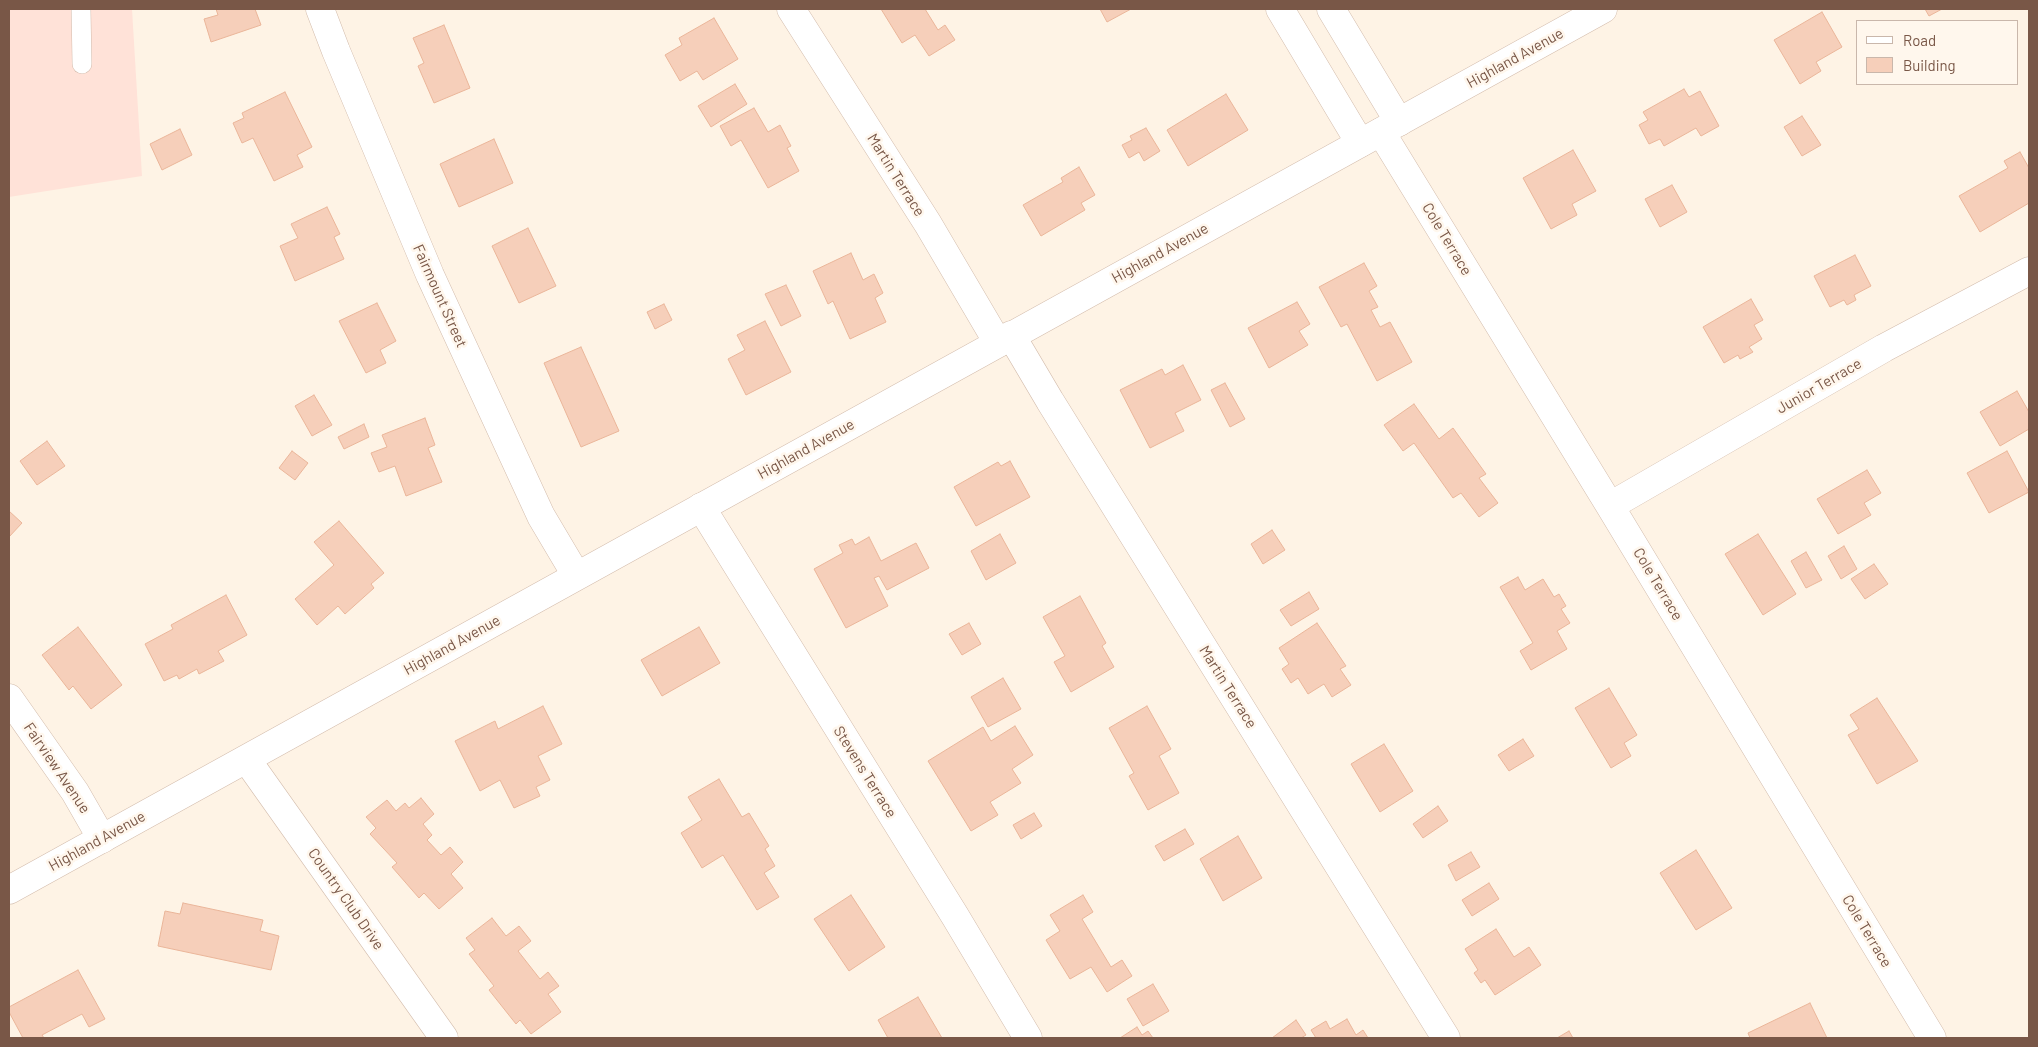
<!DOCTYPE html>
<style>
body{margin:0}
#map{position:relative;width:2038px;height:1047px;overflow:hidden;background:#fef3e5;font-family:Barlow,sans-serif}
canvas{display:block}
.frame{position:absolute;inset:0;border:10px solid #795747;pointer-events:none}
.legend{position:absolute;left:1856px;top:20px;width:162px;height:65px;box-sizing:border-box;background:#fff7ed;border:1px solid #c9b7ab;margin:0;padding:6px 9px;list-style:none;font-size:15px;color:#795747}
.legend li{display:flex;align-items:center;gap:10px;height:25px}
.legend b{width:25px;border:1px solid #c9b7ab}
</style>
<div id="map">
<canvas width="2038" height="1047"></canvas>
<div class="frame"></div>
<ul class="legend">
<li><b style="height:6px;background:#fff"></b>Road</li>
<li><b style="height:14px;background:#f6cfba"></b>Building</li>
</ul>
</div>
<script>
const c = document.querySelector('canvas').getContext('2d');
c.lineJoin = 'round';
function fillPath(path, color) { c.fillStyle = color; c.fill(path, 'evenodd'); }
const poly = rows => new Path2D(rows.map(r => 'M' + r).join(''));
function trace(path, color, width, dash) { c.strokeStyle = color; c.lineWidth = width; c.lineCap = dash ? 'butt' : 'round'; c.setLineDash(dash || []); c.stroke(path); }
function write(font, color, halo, rows, align = 'center') {
  c.font = font + ' Barlow,sans-serif'; c.lineWidth = 5; c.setLineDash([]); c.textBaseline = 'middle'; c.strokeStyle = halo; c.fillStyle = color; for (const [text, x, y, turn = 0] of rows) {
    c.save(); c.translate(x, y); c.rotate((+turn || 0) * Math.PI / 180); c.textAlign = isNaN(turn) ? turn : align; if (halo) c.strokeText(text, 0, 0); c.fillText(text, 0, 0); c.restore();
  }
}
const commercial = poly([
 [9,9,132,9,142,176,9,197]
]);
const building = poly([
 [216,9,255,9,261,25,211,42,204,19,218,15,216,9],
 [881,9,925,9,938,30,945,25,955,40,929,56,915,35,902,43,881,9],
 [1100,9,1131,9,1107,22,1100,9],
 [1925,9,1942,9,1929,16,1925,9],
 [1822,12,1842,47,1816,62,1821,71,1800,84,1774,40,1822,12],
 [714,18,738,59,703,80,697,71,680,81,665,55,682,45,679,38,714,18],
 [444,25,470,88,434,103,418,66,424,63,413,38,444,25],
 [735,84,747,104,711,127,698,106,735,84],
 [1684,89,1689,97,1700,91,1719,126,1701,136,1696,128,1664,146,1660,139,1649,144,1639,125,1648,120,1643,112,1684,89],
 [285,92,312,147,297,155,303,167,274,181,253,138,242,143,233,123,244,118,242,113,285,92],
 [1226,94,1248,130,1188,166,1167,130,1226,94],
 [754,108,768,132,780,125,791,146,787,148,799,171,768,188,741,140,731,146,720,126,754,108],
 [1802,116,1821,145,1802,156,1784,127,1802,116],
 [1146,128,1160,151,1144,161,1139,152,1129,158,1122,145,1132,140,1130,136,1146,128],
 [180,129,192,155,162,170,150,144,180,129],
 [494,139,513,183,459,207,440,164,494,139],
 [1573,150,1596,191,1572,204,1577,215,1551,229,1523,178,1573,150],
 [2020,152,2029,168,2029,203,1980,232,1959,196,2008,168,2004,161,2020,152],
 [1079,167,1095,195,1081,203,1085,210,1041,236,1023,205,1063,182,1061,178,1079,167],
 [1672,185,1687,212,1660,227,1645,199,1672,185],
 [327,207,340,234,334,237,344,259,295,281,280,246,298,238,291,224,327,207],
 [528,228,556,286,519,303,492,246,528,228],
 [851,253,863,280,874,274,883,293,875,298,886,322,850,339,833,301,828,304,813,271,851,253],
 [1855,255,1871,286,1854,295,1856,300,1847,305,1844,300,1830,307,1814,276,1855,255],
 [1364,263,1377,286,1369,291,1378,307,1371,310,1380,327,1390,322,1412,362,1377,381,1347,324,1341,327,1319,287,1364,263],
 [786,285,801,316,781,326,765,294,786,285],
 [1751,299,1763,320,1754,325,1762,339,1749,347,1753,352,1740,359,1738,355,1724,363,1703,327,1751,299],
 [1297,302,1310,324,1299,331,1308,345,1269,368,1248,328,1297,302],
 [377,303,396,341,380,350,386,363,366,373,339,321,377,303],
 [664,304,672,320,655,329,647,312,664,304],
 [765,321,791,372,746,395,728,359,745,350,737,335,765,321],
 [581,347,619,431,581,447,544,363,581,347],
 [1183,365,1201,400,1175,413,1184,431,1150,448,1120,390,1162,369,1165,375,1183,365],
 [1225,383,1245,419,1230,427,1211,390,1225,383],
 [2017,391,2029,412,2029,429,2000,446,1980,412,2017,391],
 [314,395,332,425,312,436,295,406,314,395],
 [1414,404,1439,439,1453,428,1486,474,1479,478,1498,503,1479,517,1461,493,1453,498,1414,443,1403,451,1384,425,1414,404],
 [425,418,435,445,428,448,442,482,406,496,395,466,379,472,371,453,387,447,382,435,425,418],
 [364,424,369,437,344,449,338,437,364,424],
 [47,441,65,466,37,485,20,461,47,441],
 [292,451,308,463,295,480,279,468,292,451],
 [2007,451,2029,492,1989,513,1967,473,2007,451],
 [1010,461,1030,497,976,526,954,487,998,462,1001,466,1010,461],
 [1867,470,1881,493,1864,503,1871,515,1838,534,1817,499,1867,470],
 [9,511,22,523,9,537,9,511],
 [339,521,384,573,371,584,374,588,345,614,338,606,317,625,295,599,334,565,314,542,339,521],
 [1272,530,1285,550,1263,564,1251,544,1272,530],
 [1000,534,1016,563,986,580,971,551,1000,534],
 [1758,534,1796,594,1763,615,1725,554,1758,534],
 [869,537,881,561,916,543,929,568,887,590,879,576,874,578,888,606,846,628,814,569,843,553,839,545,852,539,855,545,869,537],
 [1844,546,1857,569,1841,579,1828,556,1844,546],
 [1806,552,1822,580,1806,588,1791,561,1806,552],
 [1874,564,1888,584,1865,599,1851,579,1874,564],
 [1518,577,1525,590,1543,579,1554,597,1559,594,1566,606,1561,609,1570,623,1557,631,1567,649,1531,670,1520,651,1533,643,1500,587,1518,577],
 [1309,592,1319,609,1291,626,1280,610,1309,592],
 [226,595,247,635,218,651,224,661,199,674,197,669,179,679,177,675,164,681,145,644,173,629,171,625,226,595],
 [1080,596,1106,643,1102,646,1114,667,1071,692,1054,662,1065,656,1043,617,1080,596],
 [969,623,981,644,962,655,949,634,969,623],
 [1317,623,1346,666,1340,669,1351,685,1332,697,1324,684,1308,694,1298,678,1291,683,1282,669,1289,664,1279,648,1317,623],
 [78,627,122,685,91,709,73,686,69,690,42,655,78,627],
 [699,627,720,663,662,696,641,660,699,627],
 [1003,678,1021,709,988,727,971,697,1003,678],
 [1609,688,1637,735,1624,743,1631,756,1611,768,1575,708,1609,688],
 [1877,698,1918,761,1877,784,1848,735,1859,729,1850,715,1877,698],
 [543,706,562,744,538,756,550,780,536,787,540,796,514,808,500,780,480,791,455,741,495,721,498,729,543,706],
 [1147,706,1171,749,1159,756,1179,793,1148,810,1129,776,1134,773,1109,728,1147,706],
 [1015,726,1033,755,1012,769,1021,783,990,802,998,815,971,831,928,761,983,727,991,741,1015,726],
 [1523,739,1534,756,1509,771,1498,755,1523,739],
 [1384,744,1413,791,1380,812,1351,764,1384,744],
 [719,779,742,817,749,813,769,846,765,849,775,866,764,873,779,897,757,910,723,855,702,868,681,833,702,820,688,797,719,779],
 [421,798,434,814,423,824,432,835,427,840,441,855,450,847,463,862,451,874,463,888,439,909,424,893,419,898,392,867,397,863,370,834,376,828,366,817,387,800,396,811,405,803,409,808,421,798],
 [1438,806,1448,821,1423,838,1413,824,1438,806],
 [1034,813,1042,826,1021,839,1013,825,1034,813],
 [1185,829,1194,844,1164,861,1155,846,1185,829],
 [1238,836,1262,878,1223,901,1200,859,1238,836],
 [1696,850,1732,908,1696,930,1660,873,1696,850],
 [1471,852,1480,867,1456,881,1448,865,1471,852],
 [1489,883,1499,899,1472,916,1462,900,1489,883],
 [851,895,885,947,849,971,814,919,851,895],
 [1083,895,1093,912,1082,919,1111,967,1122,960,1132,976,1107,992,1091,967,1070,979,1046,940,1060,931,1050,915,1083,895],
 [183,903,263,920,260,931,279,936,271,970,158,946,165,911,180,914,183,903],
 [492,918,506,936,519,926,531,941,518,951,540,979,548,972,559,986,548,994,561,1012,531,1034,520,1020,516,1024,489,990,494,986,469,954,475,950,466,938,492,918],
 [1496,929,1514,957,1529,947,1541,965,1495,995,1485,980,1481,983,1474,973,1478,970,1465,949,1496,929],
 [78,970,105,1019,89,1027,82,1014,42,1035,44,1038,23,1038,9,1012,9,1007,78,970],
 [1153,984,1169,1011,1143,1026,1127,999,1153,984],
 [918,997,942,1038,888,1038,878,1020,918,997],
 [1810,1003,1827,1038,1750,1038,1748,1033,1810,1003],
 [1347,1019,1356,1035,1363,1030,1368,1038,1316,1038,1311,1030,1326,1021,1330,1029,1347,1019],
 [1296,1020,1306,1035,1301,1038,1272,1038,1296,1020],
 [1137,1027,1142,1035,1148,1031,1153,1038,1120,1038,1137,1027],
 [1569,1031,1573,1038,1557,1038,1569,1031]
]);
const service = poly([
 [81,9,82,64]
]);
const minor = poly([
 [320,9,336,51,430,275,541,516,576,575],
 [791,9,928,224,998,343],
 [1280,9,1360,143],
 [1331,9,1399,122],
 [1381,132,1610,506,1932,1038],
 [1011,335,1050,401,1446,1038],
 [1610,506,1884,348,2029,271],
 [701,507,955,916,1028,1038],
 [9,698,75,792,102,839],
 [247,760,444,1038]
]);
const tertiary = poly([
 [9,890,1603,9]
]);
const streetNames = [
 ["Highland Avenue",1515,58,-29],
 ["Martin Terrace",896,175,58],
 ["Cole Terrace",1447,239,59],
 ["Highland Avenue",1160,253,-29],
 ["Fairmount Street",440,296,66],
 ["Junior Terrace",1819,386,-30],
 ["Highland Avenue",806,449,-29],
 ["Cole Terrace",1658,584,59],
 ["Highland Avenue",452,645,-29],
 ["Martin Terrace",1228,687,58],
 ["Fairview Avenue",57,768,56],
 ["Stevens Terrace",865,772,58],
 ["Highland Avenue",97,841,-29],
 ["Country Club Drive",346,899,55],
 ["Cole Terrace",1867,931,59]
];
fillPath(commercial, '#ffe2d8');
fillPath(building, '#f6cfba');
trace(building, '#eab599', 1);
trace(service, '#d3bcac', 20);
trace(minor, '#d3bcac', 29);
trace(tertiary, '#d3bcac', 29);
trace(service, '#fff', 19);
trace(minor, '#fff', 28);
trace(tertiary, '#fff', 28);
write('15px', '#795747', '#fff7ed', streetNames);
</script>
